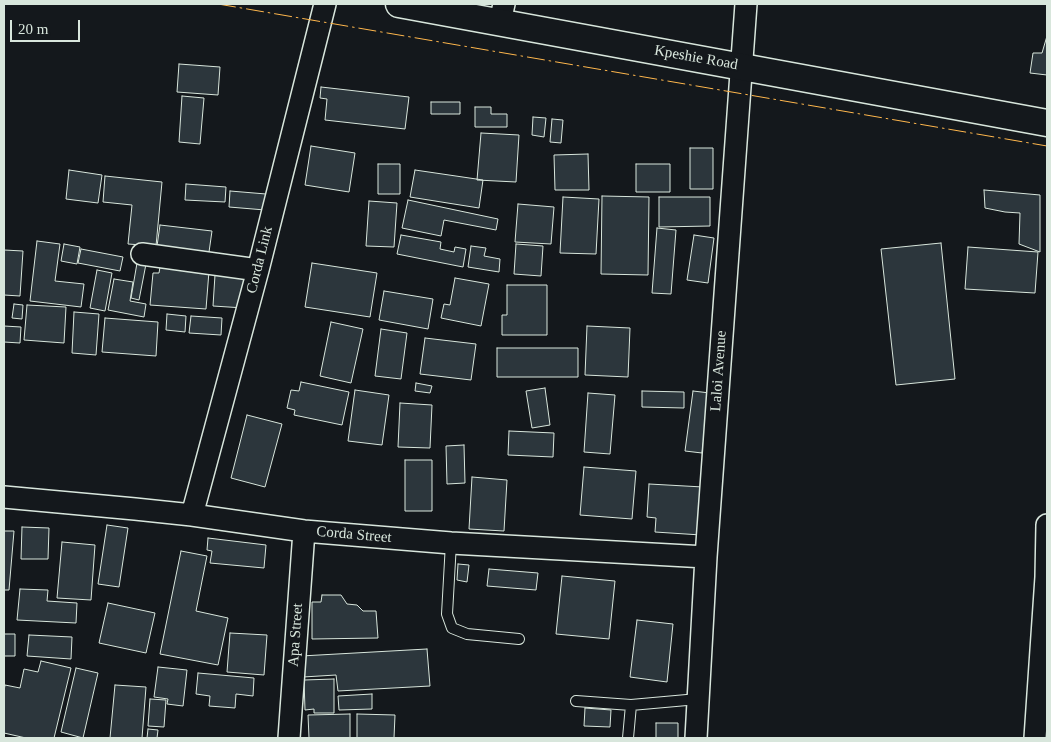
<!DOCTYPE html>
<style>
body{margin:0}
#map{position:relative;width:1051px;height:742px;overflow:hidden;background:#14181c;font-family:Georgia,serif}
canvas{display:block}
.frame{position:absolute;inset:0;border:5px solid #d8e6dc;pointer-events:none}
.scale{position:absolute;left:10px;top:20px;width:70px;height:22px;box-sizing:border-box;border:2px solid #d8e6dc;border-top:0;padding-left:6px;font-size:15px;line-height:18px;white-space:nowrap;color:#d8e6dc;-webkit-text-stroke:4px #14181c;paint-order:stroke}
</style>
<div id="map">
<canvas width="1051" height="742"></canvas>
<div class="frame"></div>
<div class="scale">20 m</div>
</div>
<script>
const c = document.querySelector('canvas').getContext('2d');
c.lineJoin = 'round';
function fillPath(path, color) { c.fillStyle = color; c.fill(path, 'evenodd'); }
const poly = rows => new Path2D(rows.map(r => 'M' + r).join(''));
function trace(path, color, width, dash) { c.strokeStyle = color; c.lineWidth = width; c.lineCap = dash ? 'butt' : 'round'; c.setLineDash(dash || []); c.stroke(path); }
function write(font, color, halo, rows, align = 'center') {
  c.font = font + ' Georgia,serif'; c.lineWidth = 4; c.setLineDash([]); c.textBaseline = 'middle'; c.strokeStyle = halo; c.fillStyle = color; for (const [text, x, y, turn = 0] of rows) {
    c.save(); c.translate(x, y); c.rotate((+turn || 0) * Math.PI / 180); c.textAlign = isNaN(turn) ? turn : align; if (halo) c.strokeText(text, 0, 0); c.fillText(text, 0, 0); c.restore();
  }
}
const building = poly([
 [1047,36,1047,75,1030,73,1033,53,1042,53,1047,36],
 [179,64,220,67,218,95,177,92,179,64],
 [321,87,409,97,405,129,325,120,327,99,320,98,321,87],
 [182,96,204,98,200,144,179,142,182,96],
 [431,102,460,102,460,114,431,114,431,102],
 [475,107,491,107,491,114,507,114,507,127,475,127,475,107],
 [533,117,546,118,544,137,532,135,533,117],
 [552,119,563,120,561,143,550,142,552,119],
 [481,133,519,135,516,182,477,180,481,133],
 [311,146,355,153,349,192,305,185,311,146],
 [690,148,713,148,713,189,690,189,690,148],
 [588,154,589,190,555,190,554,155,588,154],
 [378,164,400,164,400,194,378,194,378,164],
 [636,164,670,164,670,192,636,192,636,164],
 [69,170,102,175,98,203,66,199,69,170],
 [415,170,483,180,479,208,410,197,415,170],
 [105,176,162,182,156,246,128,244,132,205,103,202,105,176],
 [186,184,226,187,225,202,185,200,186,184],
 [984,190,1040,195,1040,252,1019,244,1020,213,1005,212,985,208,984,190],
 [230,191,266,194,265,210,229,207,230,191],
 [602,196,649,197,648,275,601,274,602,196],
 [563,197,599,199,596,254,560,253,563,197],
 [659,197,710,197,710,226,659,227,659,197],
 [408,200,498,219,496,230,444,220,441,236,402,228,408,200],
 [369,201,397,203,394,247,366,246,369,201],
 [518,204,554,207,551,244,515,242,518,204],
 [160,225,212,231,209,252,157,246,160,225],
 [657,228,676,230,671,294,652,293,657,228],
 [401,235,441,242,440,249,454,252,455,247,466,249,463,267,397,254,401,235],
 [694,235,714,238,708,283,687,280,694,235],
 [37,241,60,244,55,281,84,284,81,307,30,301,37,241],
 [941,243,955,379,896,385,881,249,941,243],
 [64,244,80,247,77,264,61,261,64,244],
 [516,244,543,246,541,276,514,274,516,244],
 [471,246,486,248,484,256,500,259,499,272,468,267,471,246],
 [968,247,1038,252,1035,293,965,289,968,247],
 [81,249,123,257,120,271,78,263,81,249],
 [4,250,23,251,20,296,4,295,4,250],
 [137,263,146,264,139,300,131,298,137,263],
 [312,263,377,273,370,317,305,307,312,263],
 [160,267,209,271,206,309,150,305,153,273,159,273,160,267],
 [97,270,112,273,105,311,90,308,97,270],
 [215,275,246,277,244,308,213,306,215,275],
 [455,278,489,284,481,326,441,318,444,304,450,305,455,278],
 [114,279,133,282,130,301,146,304,144,317,108,310,114,279],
 [507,285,547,285,547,335,502,335,502,315,507,315,507,285],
 [384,291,433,299,428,329,379,320,384,291],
 [14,304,23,305,22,319,12,318,14,304],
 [27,305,66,307,64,343,24,340,27,305],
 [74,312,99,314,96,355,72,353,74,312],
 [167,314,186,316,185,332,166,330,167,314],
 [191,316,222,318,221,335,189,333,191,316],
 [105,318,158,322,156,356,102,352,105,318],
 [331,322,363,329,351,383,320,376,331,322],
 [4,326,21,327,20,343,4,342,4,326],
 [587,326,630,328,628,377,585,375,587,326],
 [381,329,407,333,401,379,375,376,381,329],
 [425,338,476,344,471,380,420,374,425,338],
 [497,348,578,348,578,377,497,377,497,348],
 [301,382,349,392,342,425,294,415,295,410,287,408,291,390,299,391,301,382],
 [416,383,432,386,430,393,415,391,416,383],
 [545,388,550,425,532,428,526,391,545,388],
 [355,390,389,395,382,445,348,441,355,390],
 [642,391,684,392,684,408,642,407,642,391],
 [693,391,710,393,702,453,685,451,693,391],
 [588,393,615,395,610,454,584,452,588,393],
 [400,403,432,405,430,448,398,447,400,403],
 [247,415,282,424,265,487,231,478,247,415],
 [509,431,554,433,553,457,508,455,509,431],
 [464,445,465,483,447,484,446,446,464,445],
 [405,460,432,460,432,511,405,511,405,460],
 [584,467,636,471,632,519,580,515,584,467],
 [472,477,507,480,504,531,469,529,472,477],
 [649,484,703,487,701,535,655,532,656,518,647,517,649,484],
 [107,525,128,528,119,587,98,584,107,525],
 [22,527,49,528,48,559,21,559,22,527],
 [4,531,14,531,9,590,4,590,4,531],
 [208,538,266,545,264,568,210,563,212,551,207,550,208,538],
 [62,542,95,545,91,600,57,598,62,542],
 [181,551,207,556,196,611,228,618,218,665,160,654,181,551],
 [458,564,469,565,467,582,457,580,458,564],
 [489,569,538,573,536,590,487,586,489,569],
 [562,576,615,581,609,639,556,634,562,576],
 [20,589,48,590,47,601,77,603,76,623,17,620,20,589],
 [322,595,341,595,347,604,357,605,363,611,376,611,378,638,312,639,312,602,321,602,322,595],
 [108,603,155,613,146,653,99,643,108,603],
 [637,620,673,624,667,682,630,677,637,620],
 [230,633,267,635,264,675,227,672,230,633],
 [4,634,15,634,15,656,4,656,4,634],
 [29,635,72,637,71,659,27,656,29,635],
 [427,649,430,686,338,691,336,675,303,677,301,656,427,649],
 [41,661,71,668,54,738,26,738,4,733,4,691,5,685,20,688,24,669,38,672,41,661],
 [158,667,187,670,183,706,167,704,168,699,154,697,158,667],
 [76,668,98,673,83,738,61,732,76,668],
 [198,673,254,678,253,696,236,694,235,708,209,706,210,696,196,694,198,673],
 [334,679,334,713,314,713,314,709,305,710,304,680,334,679],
 [115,685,146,687,142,738,110,738,115,685],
 [372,694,372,709,339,710,338,696,372,694],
 [150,699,166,700,164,727,148,726,150,699],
 [585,708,611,710,610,727,584,726,585,708],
 [350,714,350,738,309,738,308,715,350,714],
 [357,714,395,715,394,738,357,738,357,714],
 [656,723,678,723,678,738,656,738,656,723],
 [148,729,158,730,157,738,147,738,148,729]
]);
const service = poly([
 [451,543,447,614,452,628,467,634,519,639],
 [576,701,631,705,698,699],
 [628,738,631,705]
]);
const minor = poly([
 [500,22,504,4],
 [142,254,258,270],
 [4,497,135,509,192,515,304,531,451,543,706,557],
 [192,515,258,270,325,4],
 [289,738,304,531],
 [696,738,706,557,746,4],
 [1035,738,1046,577,1047,525]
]);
const tertiary = poly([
 [399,4,1047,123]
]);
const power = poly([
 [218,4,1047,146]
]);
const streetNames = [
 ["Kpeshie Road",696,58,10],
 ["Corda Link",260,260,-76],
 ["Laloi Avenue",719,371,-86],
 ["Corda Street",354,535,5],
 ["Apa Street",296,635,-86]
];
fillPath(building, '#2c363c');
trace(building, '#d8e6dc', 1);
trace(service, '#d8e6dc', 12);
trace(minor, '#d8e6dc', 24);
trace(tertiary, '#d8e6dc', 29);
trace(service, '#14181c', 10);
trace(minor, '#14181c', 21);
trace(tertiary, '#14181c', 26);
trace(power, '#ffb74d', 1, [18, 4, 2.5, 4]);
write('15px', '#d8e6dc', '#14181c', streetNames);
</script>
